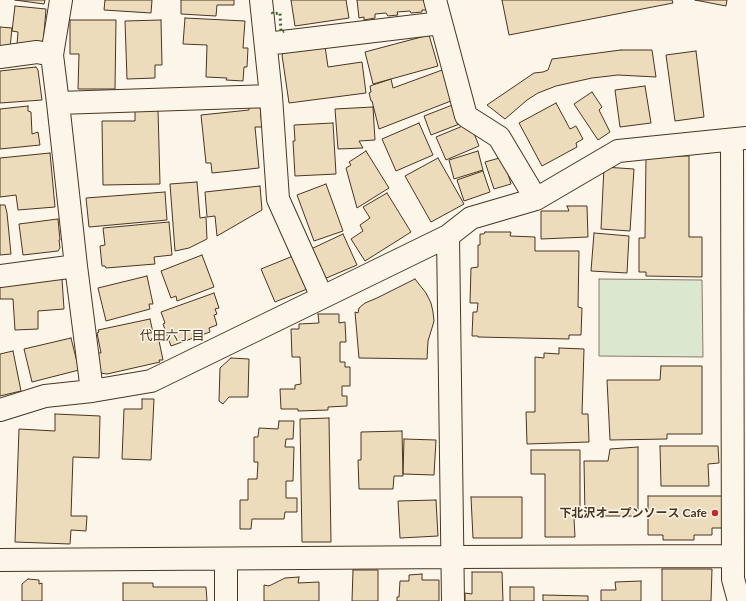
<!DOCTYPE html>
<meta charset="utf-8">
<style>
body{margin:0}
canvas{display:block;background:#fbf6e9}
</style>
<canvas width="746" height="601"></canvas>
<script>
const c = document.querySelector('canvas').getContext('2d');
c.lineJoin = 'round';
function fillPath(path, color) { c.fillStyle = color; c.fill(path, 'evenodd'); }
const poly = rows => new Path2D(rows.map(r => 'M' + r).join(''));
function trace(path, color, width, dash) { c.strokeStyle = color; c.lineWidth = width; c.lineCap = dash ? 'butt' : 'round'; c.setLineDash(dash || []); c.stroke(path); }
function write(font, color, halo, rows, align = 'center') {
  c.font = font + ' Lato,"Noto Sans JP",sans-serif'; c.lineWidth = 3; c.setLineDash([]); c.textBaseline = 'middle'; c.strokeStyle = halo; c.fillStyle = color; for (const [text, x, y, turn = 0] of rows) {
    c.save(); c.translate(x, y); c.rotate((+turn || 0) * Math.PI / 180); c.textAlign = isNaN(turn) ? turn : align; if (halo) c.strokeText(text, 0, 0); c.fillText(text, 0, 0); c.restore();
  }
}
const green = poly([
 [599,279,702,280,703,357,599,356,599,279]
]);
const building = poly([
 [15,0,45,0,44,4,15,0],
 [105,0,152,0,151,13,104,10,105,0],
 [181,0,234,0,234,5,217,5,216,16,181,14,181,0],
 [291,0,346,0,349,18,295,26,291,0],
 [357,0,425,0,426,10,422,10,422,12,411,13,410,11,397,12,398,15,388,16,386,13,375,14,375,18,364,20,364,17,359,18,357,0],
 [502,0,672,0,673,3,509,35,502,0],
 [695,0,727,0,726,6,695,0],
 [15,6,46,9,43,46,17,44,18,32,12,31,15,6],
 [185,18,245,21,243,48,248,48,247,67,244,67,243,81,226,80,227,78,206,77,207,45,183,44,185,18],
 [70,20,116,20,115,89,78,89,79,54,70,54,70,20],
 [161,20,162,65,155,65,155,78,127,79,125,21,161,20],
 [0,27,12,28,10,48,0,47,0,27],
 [429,35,438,66,373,84,365,52,429,35],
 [325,46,328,67,362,62,366,93,289,103,282,55,285,52,325,46],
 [621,50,652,50,656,77,618,75,592,78,556,86,538,93,527,100,505,119,487,105,534,73,543,72,548,70,552,59,621,50],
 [696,51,704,117,675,121,666,55,696,51],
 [36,67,38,70,42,100,0,103,0,71,36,67],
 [445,69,456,99,379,129,372,101,371,101,369,93,371,92,370,86,391,79,393,88,445,69],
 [645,86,651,123,620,127,615,90,645,86],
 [592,92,602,107,599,110,610,132,598,140,574,104,592,92],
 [556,103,570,129,576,126,583,139,576,143,577,147,542,166,519,123,556,103],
 [455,104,462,123,431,135,424,116,455,104],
 [260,105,262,127,255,127,259,168,212,173,211,163,206,163,201,115,249,110,249,106,260,105],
 [28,106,28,111,31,112,32,134,38,132,40,145,0,149,0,109,28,106],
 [373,107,375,140,359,141,363,148,338,149,335,109,373,107],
 [158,109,160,184,103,185,102,121,135,121,135,110,158,109],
 [333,123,336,174,295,176,293,141,295,141,294,125,333,123],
 [419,123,433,155,396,171,382,139,419,123],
 [470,123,479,146,446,160,436,137,470,123],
 [366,151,389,188,357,208,346,168,351,165,349,162,366,151],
 [478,151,483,170,454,179,449,160,478,151],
 [50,153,55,207,18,210,16,195,0,197,0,158,50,153],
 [646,156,689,156,689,237,702,237,702,277,646,276,646,272,639,272,639,238,645,238,646,156],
 [503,157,511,184,494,189,485,162,503,157],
 [438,158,464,204,431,222,405,176,438,158],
 [604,167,634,169,630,231,601,229,604,167],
 [483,171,490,192,464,201,457,180,483,171],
 [197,182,200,218,206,217,207,239,189,248,175,251,170,184,197,182],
 [326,184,343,231,314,241,297,195,326,184],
 [260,186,262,210,217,236,215,216,207,217,205,192,260,186],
 [165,192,167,220,89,227,86,198,165,192],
 [387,193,411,232,365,261,351,239,363,231,360,225,370,218,363,207,387,193],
 [0,205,5,205,7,213,11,254,0,255,0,205],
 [567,206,587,206,588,237,541,239,541,211,569,211,567,206],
 [58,219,60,240,59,240,60,248,58,251,23,255,19,224,58,219],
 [169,222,172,255,154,257,155,264,106,268,105,266,102,266,100,246,105,245,103,228,169,222],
 [485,232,511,232,510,236,535,237,535,251,579,251,578,307,582,308,581,335,569,335,569,339,478,337,478,336,472,336,473,312,477,312,478,303,470,303,471,268,478,267,478,245,480,245,480,234,484,234,485,232],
 [594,233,629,236,627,273,591,271,594,233],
 [343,234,357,265,324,279,311,249,343,234],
 [202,255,214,287,177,301,176,296,171,298,161,271,202,255],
 [293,256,307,289,275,302,261,269,293,256],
 [147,276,153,304,149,304,150,309,106,321,98,288,147,276],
 [62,279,64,309,38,311,38,329,15,330,13,299,0,299,0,282,62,279],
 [415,279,426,293,431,303,433,312,434,321,432,328,428,341,427,359,359,358,355,312,358,313,359,308,365,303,377,298,415,279],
 [214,293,219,308,215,309,217,314,214,315,217,325,209,328,210,332,171,346,163,324,165,323,161,312,214,293],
 [318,314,339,314,339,323,345,322,346,342,340,342,340,362,345,362,345,367,350,367,350,386,342,386,342,396,347,396,347,406,328,407,328,410,298,411,298,409,281,409,280,389,295,389,295,385,301,384,300,357,292,357,291,329,299,329,299,324,319,323,318,314],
 [150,319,154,337,158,336,163,360,159,360,160,362,107,374,100,373,98,353,101,353,97,333,99,332,98,330,150,319],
 [71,338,79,370,32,382,24,349,71,338],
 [559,348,584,349,582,414,588,414,589,442,527,444,526,412,535,412,535,357,544,358,544,353,559,354,559,348],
 [13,351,21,391,0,396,0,354,13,351],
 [231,358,249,359,248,397,229,397,223,404,219,401,220,368,231,358],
 [661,366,702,366,702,434,667,434,667,439,610,440,607,380,660,380,661,366],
 [142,399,154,399,151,460,122,459,124,409,142,409,142,399],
 [55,414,100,416,99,458,73,457,71,516,87,516,86,531,71,530,70,544,15,542,19,429,55,431,55,414],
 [329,418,331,542,302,542,300,419,329,418],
 [279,421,294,421,293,439,286,439,285,447,294,447,293,481,286,481,286,498,297,498,297,512,285,512,284,519,252,519,251,529,240,529,240,500,248,500,248,479,257,479,258,462,254,462,254,437,258,437,259,428,278,429,279,421],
 [402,431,403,476,394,476,393,489,359,489,358,460,361,460,361,432,402,431],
 [404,439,436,440,434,475,403,474,404,439],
 [660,446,718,446,719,463,708,464,709,486,661,486,660,446],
 [638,447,638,516,585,516,584,461,608,461,610,449,638,447],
 [531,450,580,450,580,518,574,519,575,537,545,537,545,474,531,474,531,450],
 [648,496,722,496,722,528,712,528,712,535,694,535,694,540,663,540,663,535,648,535,648,496],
 [471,497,522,497,522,538,473,538,471,497],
 [436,500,438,536,400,538,398,501,436,500],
 [662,569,712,569,711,601,662,601,662,569],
 [353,570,378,570,378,601,352,601,353,570],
 [472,572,502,572,503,601,465,601,465,593,472,594,472,572],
 [422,574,422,580,439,580,439,601,397,601,397,597,399,597,400,581,409,581,409,575,422,574],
 [299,577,298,583,319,582,319,601,264,601,264,585,269,586,285,578,299,577],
 [28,579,39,580,39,584,42,583,42,601,22,601,22,584,28,579],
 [641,581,641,601,601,601,601,590,616,590,615,582,641,581],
 [123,583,153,583,153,587,206,587,207,601,123,601,123,583],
 [510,587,534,587,534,601,510,601,510,587],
 [543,595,588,596,588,601,543,601,543,595]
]);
const minor = poly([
 [61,0,52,55,58,103,76,266,92,391],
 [261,0,271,96,278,199,322,297],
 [435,0,466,116,499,137,536,199],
 [266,44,441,23],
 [0,57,37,52,52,55],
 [58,103,271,96],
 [732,140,733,579,739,601],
 [448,236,453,601],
 [0,276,76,266],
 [0,410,45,396,92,391,151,381,448,236,471,218,536,199,618,151,746,138],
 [226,559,226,601],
 [0,560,453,557,733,556]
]);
const hedge = poly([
 [272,12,273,14,280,13,281,32,284,31]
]);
const markers = [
 [715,513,4,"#c62828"]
];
const poiNames = [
 ["下北沢オープンソース Cafe",707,513]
];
const neighbourhoodNames = [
 ["代田六丁目",172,336]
];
fillPath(green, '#dce7d0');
trace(green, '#887966', 1);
fillPath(building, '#ecdcbc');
trace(building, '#4a3520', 1);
trace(minor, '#4a3520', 24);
trace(minor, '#fbf6e9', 22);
trace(hedge, '#436837', 3, [2, 3]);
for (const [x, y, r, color] of markers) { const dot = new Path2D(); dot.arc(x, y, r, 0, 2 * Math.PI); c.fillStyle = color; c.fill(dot); trace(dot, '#fbf6e9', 1.5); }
write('bold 12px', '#4a3520', '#fbf6e9', poiNames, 'right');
write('13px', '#4a3520', '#fbf6e9', neighbourhoodNames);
</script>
